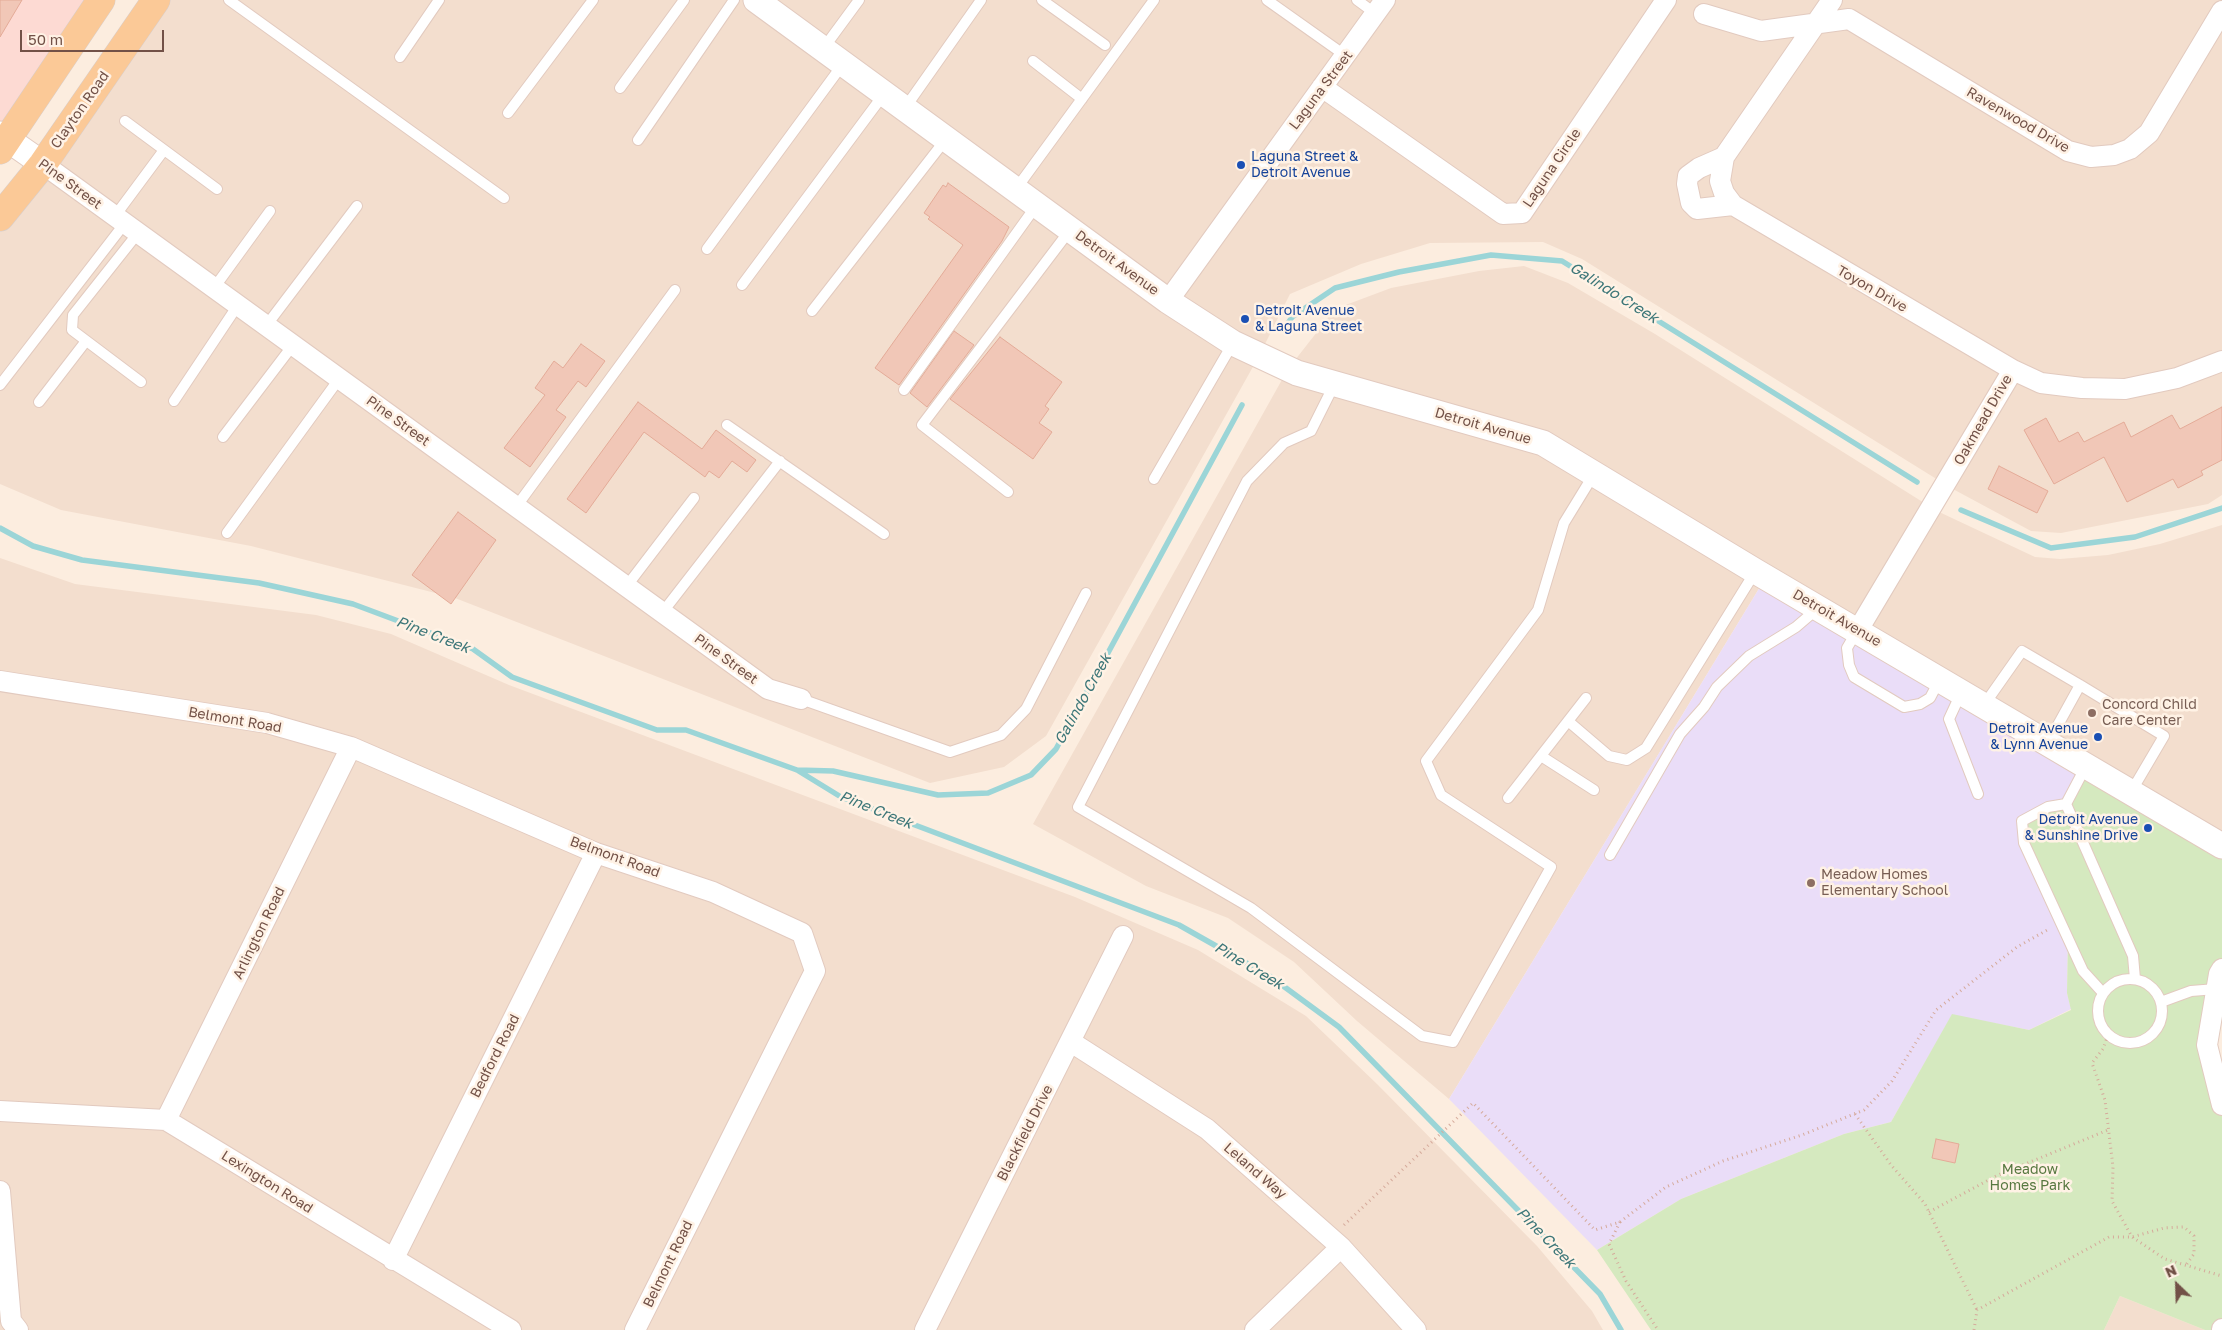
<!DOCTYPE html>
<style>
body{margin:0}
#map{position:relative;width:2222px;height:1330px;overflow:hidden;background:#fceddf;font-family:"Golos Text",sans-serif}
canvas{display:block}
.north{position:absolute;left:2152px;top:1260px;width:50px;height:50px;-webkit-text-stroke:4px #fff2e5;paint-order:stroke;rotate:336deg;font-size:14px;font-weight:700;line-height:20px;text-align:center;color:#725147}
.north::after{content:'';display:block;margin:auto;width:18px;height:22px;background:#725147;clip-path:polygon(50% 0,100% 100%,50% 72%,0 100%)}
.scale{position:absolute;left:20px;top:30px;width:144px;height:22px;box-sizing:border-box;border:2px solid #725147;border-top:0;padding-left:6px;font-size:15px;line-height:18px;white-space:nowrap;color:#725147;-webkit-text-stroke:4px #fff2e5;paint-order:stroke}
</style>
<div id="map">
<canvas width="2222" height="1330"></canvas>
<div class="north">N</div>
<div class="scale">50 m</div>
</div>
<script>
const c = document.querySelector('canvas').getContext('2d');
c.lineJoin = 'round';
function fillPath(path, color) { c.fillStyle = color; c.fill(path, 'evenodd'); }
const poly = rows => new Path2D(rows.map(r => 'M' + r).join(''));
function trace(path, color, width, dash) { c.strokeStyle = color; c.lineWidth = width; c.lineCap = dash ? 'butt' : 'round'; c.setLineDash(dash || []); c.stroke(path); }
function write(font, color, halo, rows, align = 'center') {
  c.font = font + ' "Golos Text",sans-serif'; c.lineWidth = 5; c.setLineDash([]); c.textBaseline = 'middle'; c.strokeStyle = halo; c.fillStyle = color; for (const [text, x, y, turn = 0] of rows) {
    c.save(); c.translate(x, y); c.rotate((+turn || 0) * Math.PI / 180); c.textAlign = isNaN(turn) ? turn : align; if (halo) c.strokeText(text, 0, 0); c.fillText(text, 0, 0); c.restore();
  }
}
const residential = poly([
 [156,0,2222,0,2222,495,2208,504,2061,533,2031,531,1951,488,1582,259,1543,242,1430,243,1361,264,1290,294,1259,356,1046,736,1004,767,930,783,455,598,251,546,61,510,0,484,0,217],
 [1524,266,1568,283,1655,334,1937,511,2035,557,2060,559,2108,555,2160,544,2222,525,2222,846,1766,577,1449,1099,1357,1021,1294,962,1228,918,1146,886,1033,824,1288,369,1335,309,1391,288,1479,271],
 [0,558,75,584,316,615,391,634,509,685,1075,897,1198,950,1306,1016,1377,1084,1537,1246,1592,1311,1603,1330,0,1330],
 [2120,1296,2205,1330,2104,1330]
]);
const commercial = poly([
 [0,0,101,0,0,150]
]);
const education = poly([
 [1766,577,2086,766,2068,939,2067,993,2071,1009,2029,1030,1952,1015,1891,1122,1844,1134,1681,1199,1597,1250,1449,1099]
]);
const green = poly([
 [2086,766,2222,847,2222,969,2207,1045,2222,1105,2222,1330,2205,1330,2120,1296,2104,1330,1651,1330,1597,1250,1681,1199,1844,1134,1891,1122,1952,1014,2029,1030,2071,1010,2067,993,2068,939,2024,843,2022,821,2066,803]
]);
const stream = poly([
 [1285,328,1292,317,1335,288,1399,272,1491,255,1562,261,1917,482],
 [1961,510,2051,548,2135,537,2222,508],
 [0,528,33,546,82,560,259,583,353,604,473,649,512,677,657,730,686,730,797,770,841,797,1179,925,1271,977,1339,1027,1600,1294,1621,1330],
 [797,770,833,771,938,795,988,793,1031,775,1056,749,1242,405]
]);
const building = poly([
 [0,0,22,0,0,37,0,0],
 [948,183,1009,227,1002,241,899,385,875,368,963,245,928,219,930,217,924,213,943,185,946,187,948,183],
 [954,331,974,345,927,407,910,393,954,331],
 [1000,337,1062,382,1045,406,1049,409,1039,423,1052,432,1033,459,950,399,1000,337],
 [581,344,605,361,586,387,578,381,556,410,566,417,530,467,504,448,545,395,535,388,554,361,563,368,581,344],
 [638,402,702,449,716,430,756,460,747,472,732,461,719,478,709,471,705,477,644,432,586,513,567,499,638,402],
 [2222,407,2222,460,2201,471,2203,475,2178,488,2173,479,2127,502,2104,457,2054,484,2024,430,2046,418,2059,442,2078,432,2084,442,2124,422,2131,437,2172,415,2180,429,2222,407],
 [1999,466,2048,491,2037,513,1988,489,1999,466],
 [458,512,496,540,451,604,412,575,458,512],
 [1936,1139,1959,1144,1955,1163,1932,1158,1936,1139]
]);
const path = poly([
 [2108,1035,2103,1049,2092,1063,2105,1100,2113,1167,2112,1201,2132,1237,2165,1259,2222,1276],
 [1855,1114,1891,1165,1925,1204,1977,1310],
 [1929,1212,1996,1176,2108,1130],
 [1620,1222,1609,1244,1626,1281,1658,1330],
 [1344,1225,1473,1103,1595,1230,1620,1222,1666,1187,1723,1161,1802,1135,1864,1110,1892,1081,1936,1010,2017,947,2049,929],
 [1974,1330,1977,1310,2109,1237,2132,1237,2164,1228,2184,1227,2194,1236,2194,1254,2186,1265]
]);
const service = poly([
 [229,0,504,198],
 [1042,0,1105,45],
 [1267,0,1346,56],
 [1357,0,1376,14],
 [823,49,859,0],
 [400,57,439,0],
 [1033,61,1082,99],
 [620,88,684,0],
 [905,108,981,0],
 [508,113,593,0],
 [125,121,217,189],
 [638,140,734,0],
 [1016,189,1154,0],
 [115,216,164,150],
 [138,233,73,315,72,330,141,382],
 [707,249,843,64],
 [742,285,884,94],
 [214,288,270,211],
 [812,311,946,139],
 [266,326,357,206],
 [0,385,125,223],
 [1334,385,1311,431,1284,443,1247,481,1078,807,1251,908,1422,1036,1453,1042,1551,867,1441,795,1426,761,1538,610,1564,523,1594,474],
 [904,390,1036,206],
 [174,401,238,305],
 [39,402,86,341],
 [727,425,884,534],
 [223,437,293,345],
 [1154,479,1233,343],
 [1008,492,922,425,1070,230],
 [516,507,675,290],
 [227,533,339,379],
 [626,587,694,498],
 [662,613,780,461],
 [1857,631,1847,648,1849,665,1854,677,1904,707,1920,704,1930,698,1940,679],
 [1961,693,1949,719,1978,794],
 [801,699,950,752,1001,735,1026,709,1086,593],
 [1984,705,2022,651,2080,685],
 [1568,721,1609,756,1627,760,1646,748,1755,572],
 [2048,743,2080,685,2164,736,2131,792],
 [1541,756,1594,790],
 [1508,798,1586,698],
 [2066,804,2048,807,2022,821,2024,843,2083,971,2103,993],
 [2066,804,2133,956,2135,979],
 [2066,804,2086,766],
 [1610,855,1680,734,1704,707,1717,687,1749,656,1796,627,1817,609],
 '2098 1011a32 32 0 1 1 64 0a32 32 0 1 1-64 0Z',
 [2161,1002,2191,991,2216,989]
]);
const minor = poly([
 [1832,0,1724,157,1720,181,1724,193,1733,205,2013,370,2041,383,2082,388,2125,389,2177,378,2222,361],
 [1704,14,1761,31,1849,19,2068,151,2091,157,2114,155,2130,149,2149,133,2222,11],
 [1322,87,1503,214,1522,213,1666,0],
 [1724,157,1699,168,1688,176,1687,184,1691,203,1697,209,1733,205],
 [43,164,768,689,801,699],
 [1168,301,1385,0],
 [1858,630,2013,370],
 [0,681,267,723,351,747,596,853,713,892,802,933,815,971,635,1330],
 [2222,969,2219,974,2207,1045,2222,1105],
 [1071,1042,1207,1129,1341,1247,1416,1330],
 [0,1111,166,1120,511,1330],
 [166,1120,351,747],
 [0,1191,11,1321,18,1330],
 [393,1260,596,853],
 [925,1330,1123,936],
 [1255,1330,1341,1247],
 [2222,1330,2222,1329]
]);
const tertiary = poly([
 [756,0,1168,301,1233,343,1297,373,1543,443,1755,571,2222,846],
 [0,134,43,164]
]);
const primary = poly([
 [0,150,101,0],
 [0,217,43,164,156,0]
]);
const markers = [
 [1241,165,5,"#1a4fb4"],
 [1245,319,5,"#1a4fb4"],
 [2092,713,5,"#8d6e63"],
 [2098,737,5,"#1a4fb4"],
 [2148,828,5,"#1a4fb4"],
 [1811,883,5,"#8d6e63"]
];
const streetNames = [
 ["Laguna Street",1321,90,-53],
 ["Clayton Road",80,110,-55],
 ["Ravenwood Drive",2018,120,30],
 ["Laguna Circle",1552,168,-56],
 ["Pine Street",70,184,36],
 ["Detroit Avenue",1117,263,36],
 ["Toyon Drive",1872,289,30],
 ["Oakmead Drive",1983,420,-60],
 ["Pine Street",398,421,36],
 ["Detroit Avenue",1483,426,16],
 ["Detroit Avenue",1837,618,30],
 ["Pine Street",726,659,36],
 ["Belmont Road",235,720,10],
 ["Belmont Road",615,857,20],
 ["Arlington Road",259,933,-64],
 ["Bedford Road",495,1056,-63],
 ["Blackfield Drive",1025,1133,-63],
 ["Leland Way",1255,1171,41],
 ["Lexington Road",267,1182,32],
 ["Belmont Road",668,1264,-64]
];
const transitNames = [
 ["Laguna Street &",1251,157],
 ["Detroit Avenue",1251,173],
 ["Detroit Avenue",1255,311],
 ["& Laguna Street",1255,327],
 ["Detroit Avenue",2088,729,"right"],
 ["& Lynn Avenue",2088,745,"right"],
 ["Detroit Avenue",2138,820,"right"],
 ["& Sunshine Drive",2138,836,"right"]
];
const educationNames = [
 ["Concord Child",2102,705],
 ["Care Center",2102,721],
 ["Meadow Homes",1821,875],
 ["Elementary School",1821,891]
];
const parkNames = [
 ["Meadow",2030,1170],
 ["Homes Park",2030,1186]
];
const waterNames = [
 ["Galindo Creek",1614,293,32],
 ["Pine Creek",433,635,21],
 ["Galindo Creek",1083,699,-61],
 ["Pine Creek",876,810,22],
 ["Pine Creek",1249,966,31],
 ["Pine Creek",1546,1238,46]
];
fillPath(residential, '#f3dece');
fillPath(commercial, '#fddad3');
fillPath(education, '#eaddf8');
fillPath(green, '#d5e9bf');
trace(stream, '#9bd5d7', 5.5);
fillPath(building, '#f1c7b7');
trace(building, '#e4ab98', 1);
trace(service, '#e2cabf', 12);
trace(minor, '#e2cabf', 22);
trace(tertiary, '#e2cabf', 27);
trace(primary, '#d8cecb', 29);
trace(path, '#d5aa9b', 3, [1, 4]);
trace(service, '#fff', 10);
trace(minor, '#fff', 20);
trace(tertiary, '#fff', 25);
trace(primary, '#fbc997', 28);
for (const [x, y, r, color] of markers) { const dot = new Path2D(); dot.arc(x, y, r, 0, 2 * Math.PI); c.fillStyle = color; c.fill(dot); trace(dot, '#fff2e5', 2); }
write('14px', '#725147', '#fff2e5', streetNames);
write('14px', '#164399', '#fff2e5', transitNames, 'left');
write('14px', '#785e54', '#fff2e5', educationNames, 'left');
write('14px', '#577840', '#fff2e5', parkNames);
write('italic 15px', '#3c7678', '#fff2e5', waterNames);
</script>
